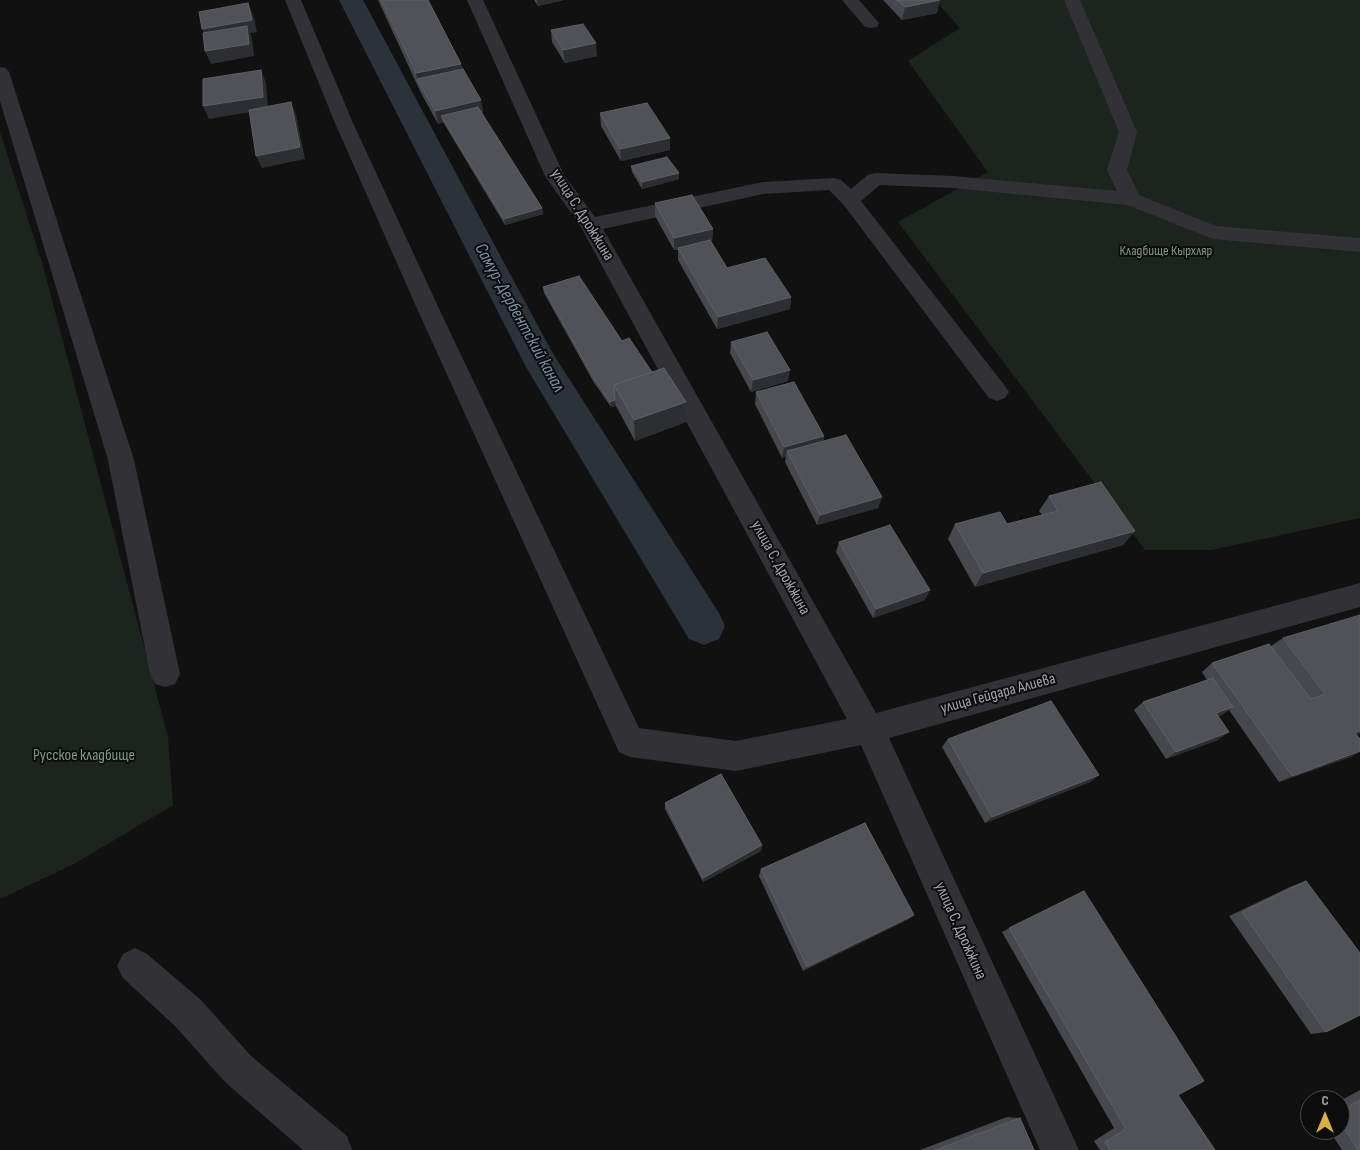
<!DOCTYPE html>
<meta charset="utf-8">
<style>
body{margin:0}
#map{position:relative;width:1360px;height:1150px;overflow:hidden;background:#111112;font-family:"Sofia Sans Condensed",sans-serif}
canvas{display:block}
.north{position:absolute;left:1300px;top:1090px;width:50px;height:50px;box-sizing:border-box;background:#0c0c0d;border:1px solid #494a4f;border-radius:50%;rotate:0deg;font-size:14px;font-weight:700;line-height:20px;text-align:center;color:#a4a7b1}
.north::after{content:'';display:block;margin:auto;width:18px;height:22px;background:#d9b241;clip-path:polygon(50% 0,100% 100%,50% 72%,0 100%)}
</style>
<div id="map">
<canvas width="1360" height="1150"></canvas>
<div class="north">С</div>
</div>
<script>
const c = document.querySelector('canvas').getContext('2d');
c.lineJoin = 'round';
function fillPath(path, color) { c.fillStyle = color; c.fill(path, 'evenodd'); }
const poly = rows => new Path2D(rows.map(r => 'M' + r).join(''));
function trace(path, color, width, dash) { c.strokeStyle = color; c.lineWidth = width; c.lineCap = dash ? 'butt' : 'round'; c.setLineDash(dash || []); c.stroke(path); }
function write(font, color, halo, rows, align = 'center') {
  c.font = font + ' "Sofia Sans Condensed",sans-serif'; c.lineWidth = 4; c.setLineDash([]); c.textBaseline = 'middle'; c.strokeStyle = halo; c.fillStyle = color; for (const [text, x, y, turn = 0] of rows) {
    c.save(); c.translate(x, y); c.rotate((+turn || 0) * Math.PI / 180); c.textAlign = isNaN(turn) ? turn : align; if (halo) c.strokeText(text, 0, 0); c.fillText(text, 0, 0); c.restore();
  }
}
const green = poly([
 [935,0,1360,0,1360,518,1212,550,1145,550,898,222,988,172,908,61,960,28],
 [0,132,43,266,168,737,173,805,74,864,0,899]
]);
const canal = poly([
 [339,0,363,0,552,352,719,613,725,626,719,639,704,645,689,639,526,367,339,0]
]);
const minor = poly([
 [285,0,301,0,353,123,441,313,639,728,736,741,847,719,581,227,545,176,467,0,483,0,564,175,595,217,763,182,834,178,841,180,851,189,868,175,875,173,953,176,1117,191,1107,170,1119,132,1064,0,1080,0,1137,132,1127,170,1139,195,1216,226,1360,238,1360,252,1213,239,1128,205,953,188,880,185,861,201,1005,386,1009,392,1005,398,997,401,989,398,843,204,829,190,763,194,603,229,876,713,1360,583,1360,607,889,738,1079,1150,1040,1150,861,745,736,771,630,757,619,752,419,313,335,123,285,0],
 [842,0,859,0,879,23,877,27,871,28,865,27,842,0],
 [0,67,6,68,9,72,134,460,180,674,175,684,165,687,155,684,150,674,108,460,0,101,0,67],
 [135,948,147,954,201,1000,251,1056,347,1136,352,1150,303,1150,225,1082,175,1026,123,978,117,966,123,954,135,948]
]);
const wall = poly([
 [378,0,428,0,463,69,481,100,483,112,481,113,542,208,543,214,505,225,443,122,438,124,420,91],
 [534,0,564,0,538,6],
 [883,0,939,0,937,13,902,20],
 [551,30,597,56,565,63,552,42],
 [600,113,670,150,621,161,601,126],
 [631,166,679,173,679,179,642,189,632,172],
 [655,203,713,229,712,241,711,241,727,268,791,297,790,309,717,329,678,260,678,250,674,250,655,216],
 [543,287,622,341,686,422,635,441,616,406,611,407,593,381,544,293],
 [731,342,788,381,751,392,730,353],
 [756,392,824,436,823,441,882,497,878,508,817,525,785,462,786,456,782,458,755,404],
 [1049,496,1135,531,1123,545,975,587,948,539,955,524,1007,524,1042,515,1039,511],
 [839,542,925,600,873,618,836,552],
 [1283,638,1356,735,1353,756,1279,782,1229,710,1222,715,1218,716,1218,740,1166,759,1134,710,1143,702,1207,680,1202,672,1212,663,1271,646],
 [948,739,1099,775,1090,782,985,823,942,747],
 [665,803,762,845,761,851,703,882,665,809],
 [761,869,914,915,907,920,803,971,759,876],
 [1306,881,1326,1032,1311,1034,1229,916,1292,886],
 [1084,891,1178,1095,1215,1150,1100,1150,1094,1141,1114,1128,1002,932],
 [1360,1090,1360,1150,1342,1150,1329,1130,1340,1130,1340,1101],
 [1007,1117,1020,1118,1034,1150,920,1150]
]);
const shadedWall = poly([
 [537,0,564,0,538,6],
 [940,0,937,13,902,20,905,7],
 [248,3,253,15,257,32,250,33,252,38,254,56,211,64,205,51,208,41,202,29],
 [596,43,597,56,565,63,563,50],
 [461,64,465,81,417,79,416,73],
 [261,70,266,83,268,109,209,119,203,106],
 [481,100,483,112,445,122,441,116,443,122,438,124,435,111],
 [291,102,296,115,305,159,262,168,256,156],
 [670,138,670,150,621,161,620,149],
 [679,173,679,179,642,189,642,182],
 [542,208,543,214,505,225,504,219],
 [713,229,712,241,674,250,674,238],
 [791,297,790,309,717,329,718,317],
 [790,370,788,381,751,392,753,380],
 [615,400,616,406,611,407,610,402],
 [686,402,686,422,635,441,634,420],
 [824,436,822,447,787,451,786,456,782,458,784,447],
 [882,497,878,508,817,525,820,515],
 [1135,531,1123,545,975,587,983,573],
 [930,590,925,600,873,618,876,609],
 [1233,707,1222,715,1205,720,1216,713],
 [1360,731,1360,734,1341,740,1355,733],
 [1229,732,1218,740,1166,759,1176,752],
 [1360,751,1360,752,1353,756,1279,782,1292,776],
 [1099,775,1090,782,985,823,992,817],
 [762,845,761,851,703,882,703,878],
 [914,915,907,920,803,971,807,967]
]);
const building = poly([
 [381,0,428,0,461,64,416,73,381,0],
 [897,0,940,0,905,7,897,0],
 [248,3,252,20,202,29,199,12,248,3],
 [583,24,596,43,563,50,551,30,583,24],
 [247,26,249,44,205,51,203,33,247,26],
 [463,69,481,100,435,111,417,79,463,69],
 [261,70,263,97,203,106,203,79,261,70],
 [291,102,300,147,256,156,249,110,291,102],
 [647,103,670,138,620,149,600,113,647,103],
 [478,107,542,208,504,219,441,116,478,107],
 [667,157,679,173,642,182,631,166,667,157],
 [692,195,713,229,674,238,655,203,692,195],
 [710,240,727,268,765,258,791,297,718,317,678,248,710,240],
 [579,276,622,341,629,338,652,372,614,385,615,400,610,402,592,375,543,287,579,276],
 [767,332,790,370,753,380,731,342,767,332],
 [664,368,686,402,634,420,614,385,664,368],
 [794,382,824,436,784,447,756,392,794,382],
 [846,435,882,497,820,515,787,451,846,435],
 [1101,482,1135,531,983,573,955,524,1000,512,1007,524,1058,511,1049,496,1101,482],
 [890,525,930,590,876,609,839,542,890,525],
 [1360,615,1360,731,1355,733,1360,739,1360,751,1292,776,1212,663,1269,644,1311,699,1325,694,1283,638,1360,615],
 [1213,678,1233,707,1216,713,1229,732,1176,752,1143,702,1213,678],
 [1051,701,1099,775,992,817,948,739,1051,701],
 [721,774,762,845,703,878,665,803,721,774],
 [865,823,914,915,807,967,761,869,865,823],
 [1306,881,1360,953,1360,1015,1326,1032,1242,912,1306,881],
 [1084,891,1204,1081,1178,1095,1215,1150,1110,1150,1105,1142,1126,1129,1009,928,1084,891],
 [1360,1100,1360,1150,1358,1150,1340,1122,1340,1111,1360,1100],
 [1020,1118,1034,1150,936,1150,1020,1118]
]);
const farParknames = [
 ["Кладбище Кырхляр",1166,251]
];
const streetNames = [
 ["улица С. Дрожжина",582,215,58],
 ["улица С. Дрожжина",780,568,61],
 ["улица Гейдара Алиева",998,694,-15],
 ["улица С. Дрожжина",960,931,66]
];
const parkNames = [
 ["Русское кладбище",84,756]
];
const waterNames = [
 ["Самур-Дербентский канал",519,318,61]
];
fillPath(green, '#1d241e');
fillPath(canal, '#2c3239');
fillPath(minor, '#323236');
fillPath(wall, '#47484d');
fillPath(shadedWall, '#2d2e31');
fillPath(building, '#515257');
trace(building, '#5e6065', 1);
write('14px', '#7d9a81', '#0c0c0d', farParknames);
write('16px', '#a4a7b1', '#0c0c0d', streetNames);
write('16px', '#7d9a81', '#0c0c0d', parkNames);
write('italic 18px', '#7e91a8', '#0c0c0d', waterNames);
</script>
